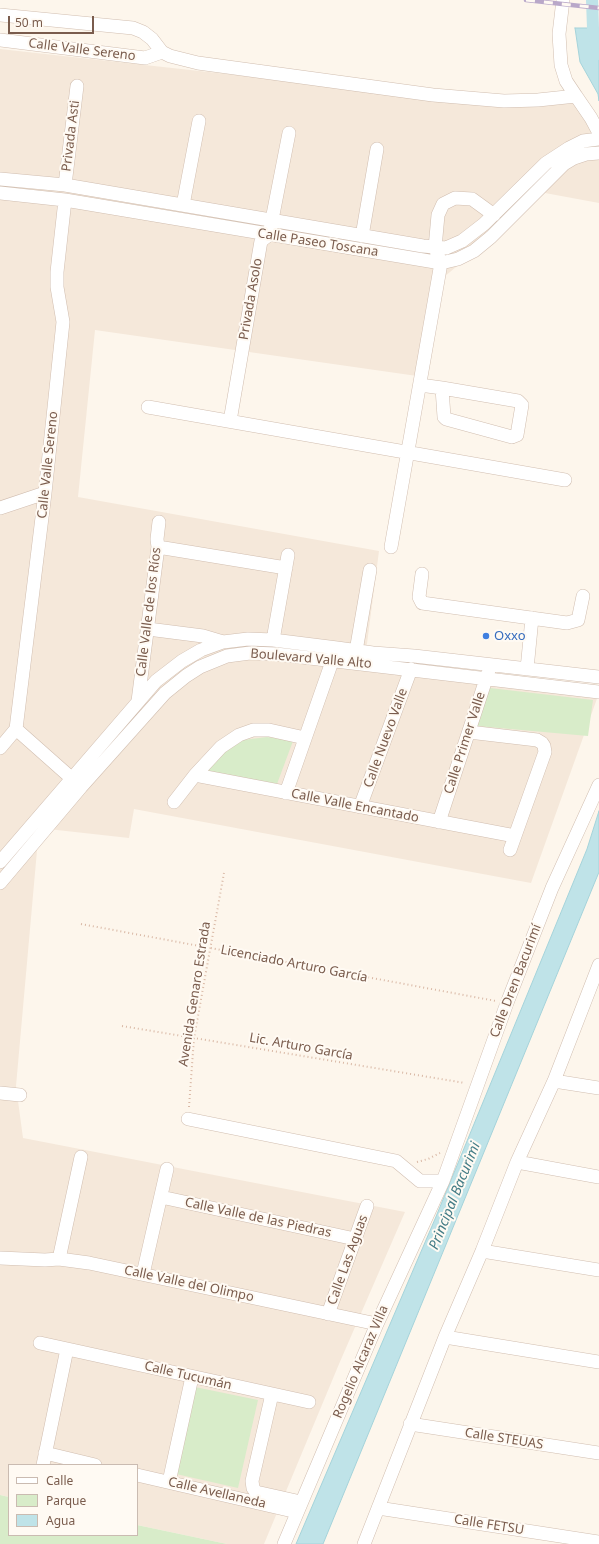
<!DOCTYPE html>
<meta charset="utf-8">
<style>
body{margin:0}
#map{position:relative;width:599px;height:1544px;overflow:hidden;background:#fdf6ec;font-family:"Noto Sans",sans-serif}
canvas{display:block}
.legend{position:absolute;left:8px;top:1464px;width:130px;height:72px;box-sizing:border-box;background:#fffaf3;border:1px solid #cabbb1;margin:0;padding:5px 7px;list-style:none;font-size:12px;color:#7a5c4d}
.legend li{display:flex;align-items:center;gap:8px;height:20px}
.legend b{width:20px;border:1px solid #cabbb1}
.scale{position:absolute;left:8px;top:16px;width:86px;height:18px;box-sizing:border-box;border:2px solid #7a5c4d;border-top:0;padding-left:5px;font-size:12px;line-height:14px;white-space:nowrap;color:#7a5c4d;-webkit-text-stroke:3px #fffaf3;paint-order:stroke}
</style>
<div id="map">
<canvas width="599" height="1544"></canvas>
<ul class="legend">
<li><b style="height:5px;background:#fff"></b>Calle</li>
<li><b style="height:11px;background:#d8ecc9"></b>Parque</li>
<li><b style="height:11px;background:#bfe3e8"></b>Agua</li>
</ul>
<div class="scale">50 m</div>
</div>
<script>
const c = document.querySelector('canvas').getContext('2d');
c.lineJoin = 'round';
function fillPath(path, color) { c.fillStyle = color; c.fill(path, 'evenodd'); }
const poly = rows => new Path2D(rows.map(r => 'M' + r).join(''));
function trace(path, color, width, dash) { c.strokeStyle = color; c.lineWidth = width; c.lineCap = dash ? 'butt' : 'round'; c.setLineDash(dash || []); c.stroke(path); }
function write(font, color, halo, rows, align = 'center') {
  c.font = font + ' "Noto Sans",sans-serif'; c.lineWidth = 4; c.setLineDash([]); c.textBaseline = 'middle'; c.strokeStyle = halo; c.fillStyle = color; for (const [text, x, y, turn = 0] of rows) {
    c.save(); c.translate(x, y); c.rotate((+turn || 0) * Math.PI / 180); c.textAlign = isNaN(turn) ? turn : align; if (halo) c.strokeText(text, 0, 0); c.fillText(text, 0, 0); c.restore();
  }
}
const residential = poly([
 [0,49,453,99,563,96,599,125,599,203,545,193,444,277,424,377,95,330,78,497,379,551,365,659,599,693,531,883,134,809,129,838,39,828,16,1086,23,1138,405,1212,339,1364,264,1544,227,1544,137,1525,137,1465,9,1465,9,1497,0,1495]
]);
const green = poly([
 [490,688,593,700,588,736,477,726],
 [267,737,293,741,277,784,205,770,223,750,243,740],
 [195,1387,258,1400,238,1488,176,1474],
 [0,1495,9,1497,9,1535,137,1535,137,1525,227,1544,0,1544]
]);
const water = poly([
 [575,28,599,28,599,101,598,94,580,62,575,28],
 [599,811,599,872,323,1544,296,1544,435,1219,587,849,599,811]
]);
const canal = poly([
 [592,0,593,28,599,54]
]);
const path = poly([
 [81,924,496,1001],
 [122,1026,465,1083],
 [189,1107,194,1038,224,873],
 [417,1162,428,1159,440,1153]
]);
const minor = poly([
 [563,0,559,34,561,65,566,81,576,96],
 [0,15,133,28,143,32,152,39,162,52,170,56,198,63,433,95,504,101,538,100,576,96,591,118,599,133],
 [0,40,145,58,162,52],
 [0,179,65,185,423,246,446,248,462,241,484,224,546,163,569,148,583,141,599,139],
 [65,185,77,86],
 [0,193,65,200,441,263,458,259,474,251,491,237,564,164,574,158,586,154,599,153],
 [183,205,199,121],
 [362,236,377,149],
 [420,385,442,388,518,401,522,405,517,435,512,437,446,419,444,417,442,388],
 [148,407,565,480],
 [230,421,261,241,269,235,289,133],
 [0,508,45,493],
 [158,547,286,568],
 [391,547,441,263,435,248,438,215,443,204,455,198,472,199,494,215],
 [422,574,419,597,422,603,567,623,578,620,583,596],
 [148,629,203,636,223,642],
 [273,640,288,555],
 [356,651,370,570],
 [527,669,532,618],
 [138,701,158,547,157,539,159,522],
 [16,729,78,784],
 [469,732,537,740,542,743,544,746,545,752,510,850],
 [0,748,16,729,45,493,63,322,57,287,57,272,65,200],
 [195,775,515,836],
 [286,793,335,653],
 [174,802,195,775,221,747,239,735,253,730,269,730,305,738],
 [360,807,411,669],
 [439,822,489,670],
 [0,862,156,681,182,661,201,650,223,642,248,639,273,640,337,648,373,653,414,656,599,677],
 [0,883,81,787,165,693,186,676,200,667,227,656,250,653,276,654,599,692],
 [554,1081,599,1088],
 [0,1093,20,1095],
 [188,1119,396,1161,420,1181,443,1181],
 [517,1162,599,1177],
 [161,1197,355,1239],
 [482,1251,599,1270],
 [0,1258,45,1260,59,1259,89,1263,377,1324],
 [59,1259,81,1157],
 [143,1274,167,1169],
 [328,1314,367,1206],
 [445,1337,599,1362],
 [40,1343,309,1402],
 [272,1394,252,1481,253,1488,256,1492,301,1502],
 [410,1424,599,1453],
 [45,1453,95,1465],
 [43,1465,67,1349],
 [137,1475,297,1512],
 [169,1482,192,1377],
 [378,1508,599,1542],
 [284,1544,377,1324,443,1181,507,1003,552,888,599,785],
 [364,1544,445,1337,482,1251,517,1162,554,1081,599,965]
]);
const rail = poly([
 [526,0,599,8]
]);
const markers = [
 [486,636,4,"#3f7fe0"]
];
const streetNames = [
 ["Calle Valle Sereno",82,50,7],
 ["Privada Asti",71,136,-83],
 ["Calle Paseo Toscana",318,243,9],
 ["Privada Asolo",251,299,-80],
 ["Calle Valle Sereno",48,465,-84],
 ["Calle Valle de los Ríos",149,612,-83],
 ["Boulevard Valle Alto",311,659,5],
 ["Calle Nuevo Valle",386,738,-70],
 ["Calle Primer Valle",465,743,-72],
 ["Calle Valle Encantado",355,806,11],
 ["Licenciado Arturo García",294,964,11],
 ["Calle Dren Bacurimí",516,981,-69],
 ["Avenida Genaro Estrada",195,994,-81],
 ["Lic. Arturo García",301,1047,10],
 ["Calle Valle de las Piedras",258,1218,12],
 ["Calle Las Aguas",348,1260,-70],
 ["Calle Valle del Olimpo",189,1284,12],
 ["Rogelio Alcaraz Villa",361,1362,-67],
 ["Calle Tucumán",188,1376,13],
 ["Calle STEUAS",504,1439,9],
 ["Calle Avellaneda",217,1493,13],
 ["Calle FETSU",489,1525,9]
];
const shopNames = [
 ["Oxxo",494,636]
];
const waterNames = [
 ["Principal Bacurimi",455,1196,-68]
];
fillPath(residential, '#f5e8da');
fillPath(green, '#d8ecc9');
fillPath(water, '#bfe3e8');
trace(water, '#a5d3da', 1);
trace(canal, '#bfe3e8', 12);
trace(minor, '#d1beb0', 14);
trace(path, '#d9b8a5', 2, [1, 3]);
trace(minor, '#fff', 13);
trace(rail, '#b9a8c9', 4.5);
trace(rail, '#fffaf3', 3, [9]);
for (const [x, y, r, color] of markers) { const dot = new Path2D(); dot.arc(x, y, r, 0, 2 * Math.PI); c.fillStyle = color; c.fill(dot); trace(dot, '#fffaf3', 1.5); }
write('13px', '#7a5c4d', '#fffaf3', streetNames);
write('13px', '#366cbe', '#fffaf3', shopNames, 'left');
write('italic 14px', '#437c86', '#fffaf3', waterNames);
</script>
